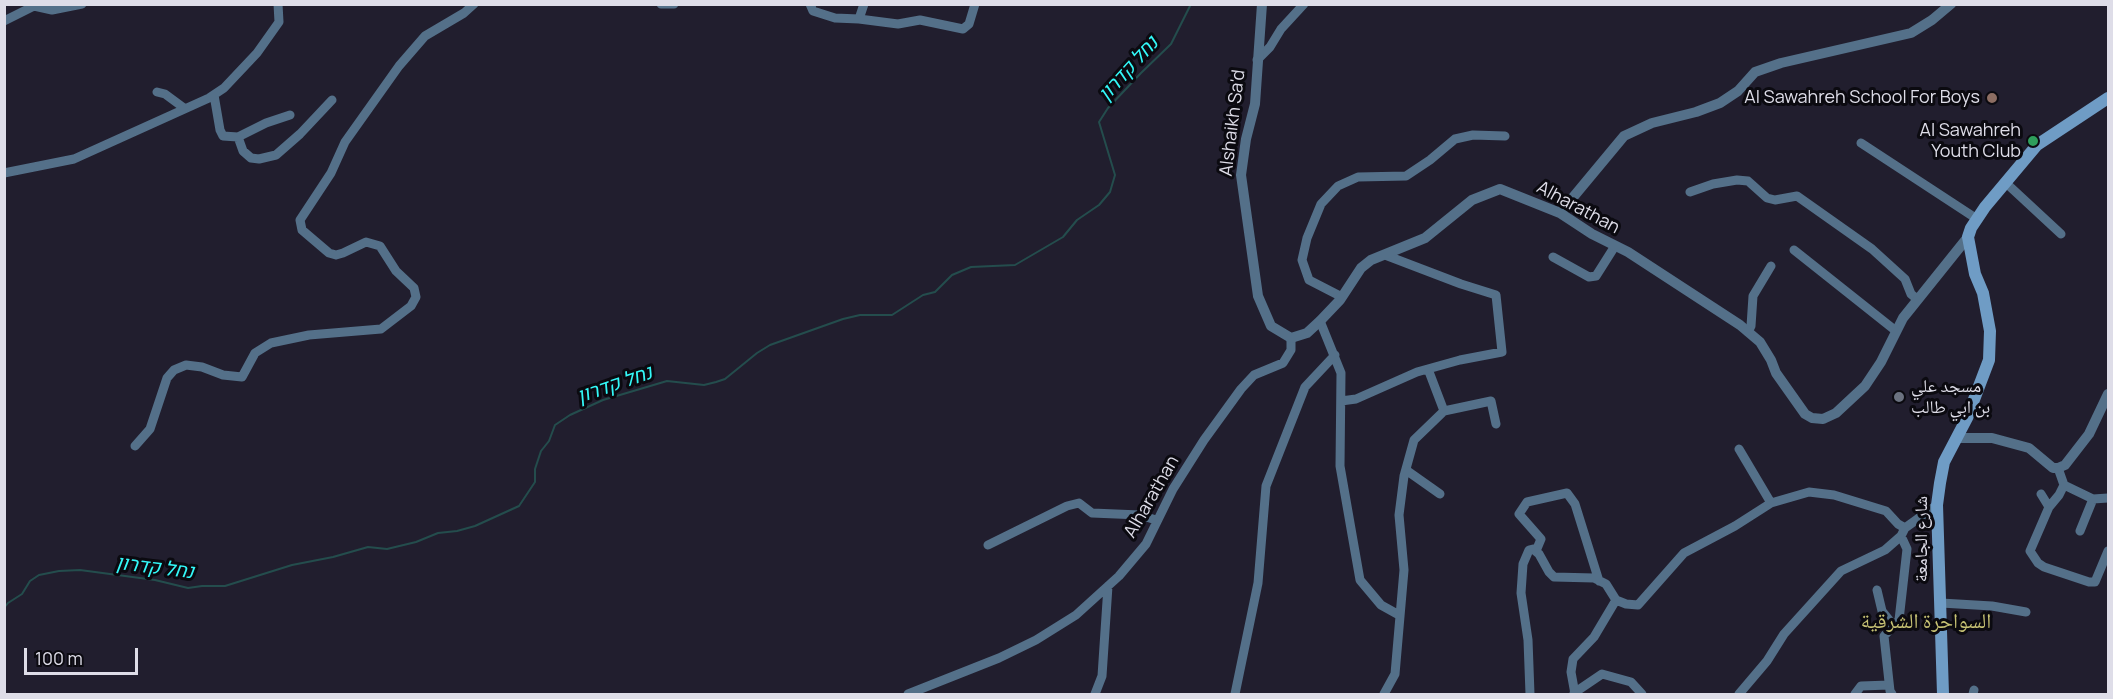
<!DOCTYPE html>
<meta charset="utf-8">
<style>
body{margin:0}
#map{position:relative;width:2113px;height:699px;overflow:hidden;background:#211e2e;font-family:Manrope,sans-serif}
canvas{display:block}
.frame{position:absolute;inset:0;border:6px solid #dedde8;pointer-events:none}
.scale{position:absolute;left:24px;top:648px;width:114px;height:27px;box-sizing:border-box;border:3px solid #dedde8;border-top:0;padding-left:8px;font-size:18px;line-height:21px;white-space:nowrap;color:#dedde8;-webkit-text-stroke:4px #0b0a10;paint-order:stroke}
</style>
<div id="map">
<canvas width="2113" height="699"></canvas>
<div class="frame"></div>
<div class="scale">100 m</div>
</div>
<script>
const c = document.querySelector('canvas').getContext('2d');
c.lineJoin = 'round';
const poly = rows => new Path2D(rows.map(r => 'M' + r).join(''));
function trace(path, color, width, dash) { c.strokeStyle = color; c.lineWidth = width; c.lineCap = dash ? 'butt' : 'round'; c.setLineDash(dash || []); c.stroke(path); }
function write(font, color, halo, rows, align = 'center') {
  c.font = font + ' Manrope,"Noto Naskh Arabic",Heebo,sans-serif'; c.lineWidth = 6; c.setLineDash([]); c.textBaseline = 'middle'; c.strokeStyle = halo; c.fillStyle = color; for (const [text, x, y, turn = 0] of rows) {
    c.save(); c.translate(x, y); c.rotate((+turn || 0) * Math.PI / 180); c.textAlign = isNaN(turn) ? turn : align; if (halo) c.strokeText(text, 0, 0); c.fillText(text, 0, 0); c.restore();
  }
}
const stream = poly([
 [4,608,8,603,22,594,30,581,39,575,59,571,80,570,155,580,188,588,202,586,225,586,292,565,333,557,368,547,387,549,416,542,438,533,457,531,475,526,519,506,535,482,535,469,541,451,549,441,555,425,570,415,603,400,667,381,704,385,716,382,725,379,757,353,770,345,843,319,860,315,892,315,923,295,935,292,952,275,971,267,1015,265,1063,237,1077,220,1099,205,1110,192,1115,175,1099,122,1108,108,1141,73,1171,44,1191,4]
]);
const minor = poly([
 [661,4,674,4],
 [810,4,813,11,835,18,859,19,898,24,920,20,963,29,969,24,975,4],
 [859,19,864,4],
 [4,21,34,6,52,10,82,4],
 [1257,60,1270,47,1281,29,1304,4],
 [157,92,165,94,184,108],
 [214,95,220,130,223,136,238,137,266,123,290,115],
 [238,137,243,151,251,158,259,159,276,155,300,134,332,100],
 [1861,143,1977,219],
 [4,173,74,159,209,98,224,88,257,53,279,22,278,4],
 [2006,183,2061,234],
 [1690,192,1713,184,1737,180,1748,181,1767,198,1775,200,1797,196,1872,249,1905,279,1911,294,1917,299],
 [1794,250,1896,331],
 [1553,257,1589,277,1596,276,1615,246],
 [1342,297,1309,280,1302,260,1307,238,1321,204,1338,186,1358,177,1406,176,1430,160,1455,139,1473,135,1505,136],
 [1320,321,1341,373,1340,466,1360,580,1381,605,1399,615],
 [1748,332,1751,326,1753,296,1771,266],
 [1341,401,1356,399,1417,372,1460,360,1502,352,1496,295,1461,284,1385,255],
 [1444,411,1491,401,1496,424],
 [135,446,150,429,167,378,174,370,186,365,202,367,223,375,242,377,255,353,271,343,309,335,381,329,411,306,416,297,414,288,396,271,380,246,366,242,343,253,336,255,329,253,302,230,300,220,331,173,345,142,399,66,425,36,464,13,474,4],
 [1739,449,1771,503],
 [2058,468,2064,485,2059,495,2049,507,2030,551,2038,563,2044,567,2089,582,2095,582,2108,551],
 [1406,470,1440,494],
 [2064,485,2093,499,2108,498],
 [2041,494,2049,507],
 [2080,531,2093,499],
 [988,545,1067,506,1079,503,1092,513,1140,515,1156,520],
 [1536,551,1541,539,1519,514,1527,502,1567,493,1575,504,1599,581],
 [1877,590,1882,611,1894,626],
 [1941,603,1992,606,2026,612],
 [1574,693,1602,674,1631,682,1642,694],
 [908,694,999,658,1036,640,1076,615,1119,576,1146,544,1173,489,1204,440,1241,389,1254,375,1283,363,1291,350,1291,338],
 [1095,694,1102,676,1108,586],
 [1235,694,1258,583,1266,486,1305,387,1335,355],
 [1384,694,1395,674,1404,570,1399,515,1404,476,1414,440,1444,411,1428,369],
 [1530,694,1528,640,1521,593,1523,564,1529,550,1533,549,1539,554,1549,572,1554,577,1594,578,1606,584,1616,600,1626,604,1638,605,1684,553,1735,526,1771,503,1809,492,1834,495,1886,511,1898,524,1905,528,1937,505],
 [1575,694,1571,672,1573,659,1594,637,1616,600],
 [1739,694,1767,661,1784,634,1841,571,1885,550,1901,536,1905,528],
 [1855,694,1861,686,1889,685],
 [1892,694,1890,691,1884,636,1899,620,1907,549,1901,536],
 [1973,694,1974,690]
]);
const tertiary = poly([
 [1262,4,1255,104,1246,139,1241,175,1258,296,1271,326,1291,338,1307,333,1320,321,1340,300,1361,268,1371,260,1425,238,1472,200,1500,189,1560,213,1592,234,1628,252,1740,325,1760,342,1771,360,1776,373,1805,414,1812,418,1823,419,1836,413,1865,386,1881,362,1903,318,1968,237],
 [1560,213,1624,136,1652,123,1696,112,1720,103,1738,91,1755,72,1781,63,1911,33,1932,20,1951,4],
 [1958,438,1992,438,2029,448,2053,468,2058,468,2065,465,2089,434,2108,394]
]);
const secondary = poly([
 [1943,694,1937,505,1940,483,1944,462,1967,418,1989,360,1990,331,1983,293,1975,274,1968,237,1971,228,1985,207,2037,145,2108,98]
]);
const markers = [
 [1992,98,6,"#8d6e63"],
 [2033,141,6,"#2e9e5b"],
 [1899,397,6,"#6b7280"]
];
const poiNames = [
 ["Al Sawahreh School For Boys",1980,98],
 ["Al Sawahreh",2021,131],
 ["Youth Club",2021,152],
 ["مسجد علي",1911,387,"left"],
 ["بن ابي طالب",1911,408,"left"]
];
const streetNames = [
 ["Alshaikh Sa'd",1233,123,-83],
 ["Alharathan",1578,208,28],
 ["Alharathan",1152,497,-60],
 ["شارع الجامعة",1922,539,-90]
];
const waterNames = [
 ["נחל קדרון",1129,69,-48],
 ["נחל קדרון",615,385,-19],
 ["נחל קדרון",155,568,7]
];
const quarterNames = [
 ["السواحرة الشرقية",1926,622]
];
trace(stream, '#244d4d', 2);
trace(minor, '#547089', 9);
trace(tertiary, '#547089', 10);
trace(secondary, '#6f9cc5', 12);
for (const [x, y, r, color] of markers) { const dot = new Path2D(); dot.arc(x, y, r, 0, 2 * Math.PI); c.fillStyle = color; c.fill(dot); trace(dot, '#0b0a10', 2); }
write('18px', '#dedde8', '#0b0a10', poiNames, 'right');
write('18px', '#dedde8', '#0b0a10', streetNames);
write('italic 20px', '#33f8f8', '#0b0a10', waterNames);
write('21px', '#c7c274', '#0b0a10', quarterNames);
</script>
